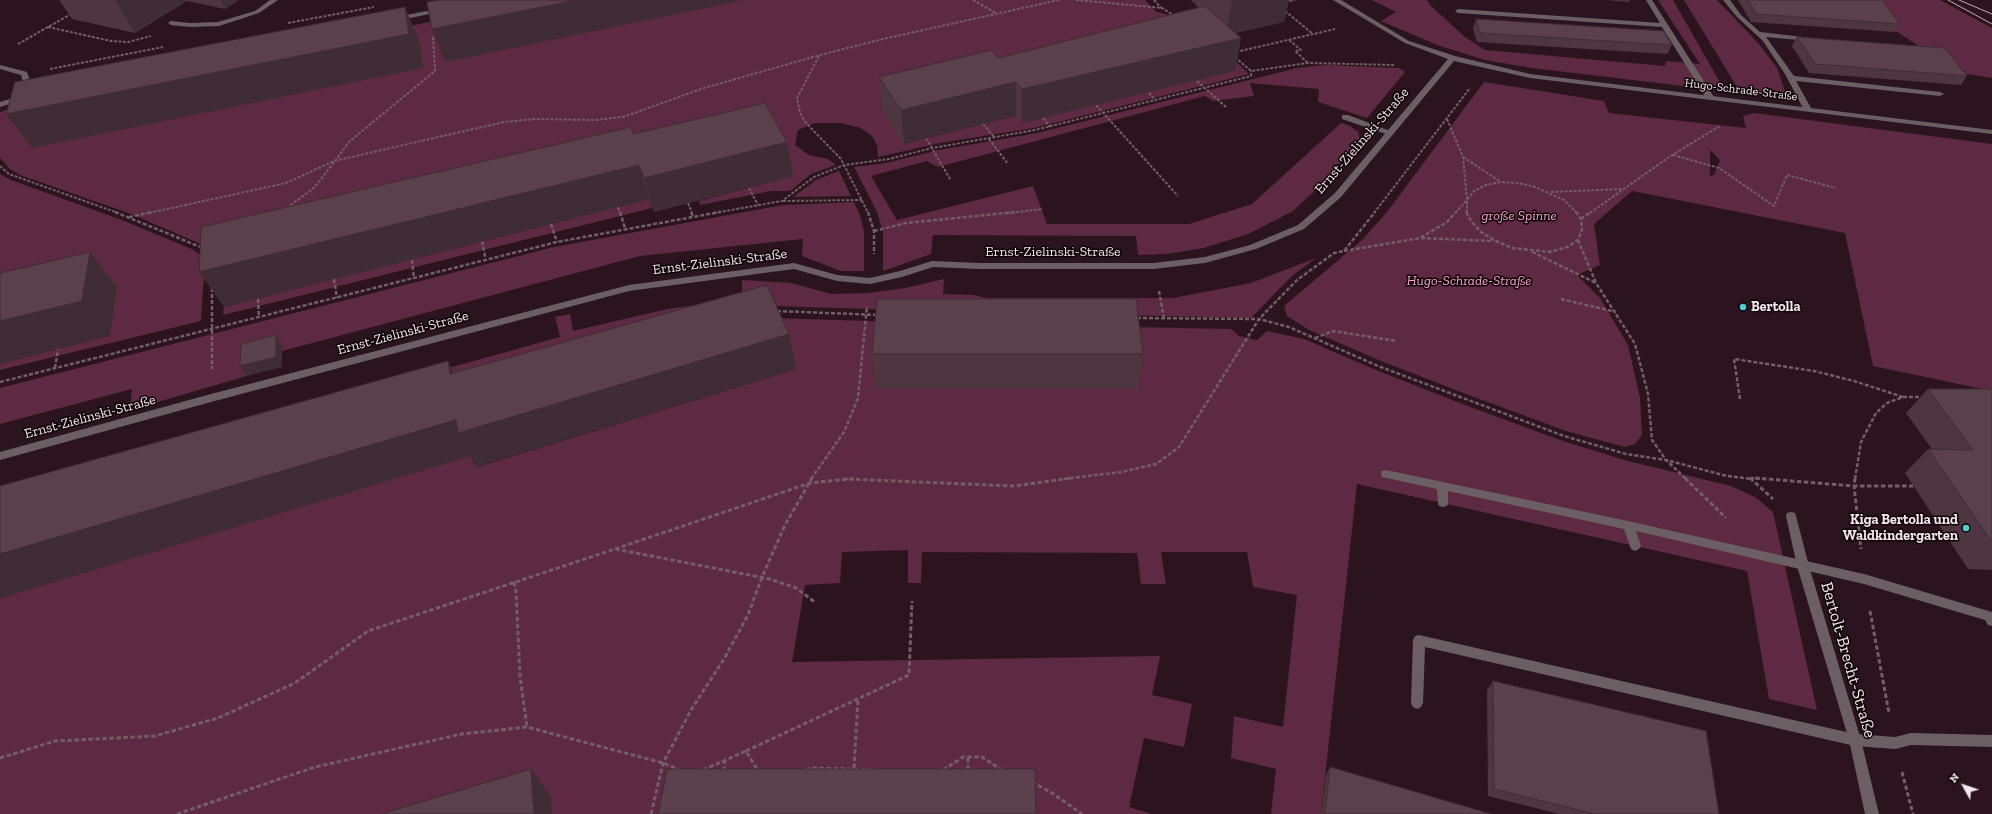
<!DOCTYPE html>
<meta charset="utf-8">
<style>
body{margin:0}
#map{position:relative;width:1992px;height:814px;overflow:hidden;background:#2b141f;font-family:"Zilla Slab",serif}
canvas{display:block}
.north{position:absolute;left:1944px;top:766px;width:40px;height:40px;-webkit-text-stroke:3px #0d0408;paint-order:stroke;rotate:310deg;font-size:11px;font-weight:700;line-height:16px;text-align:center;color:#f7e6ed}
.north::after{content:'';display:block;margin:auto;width:14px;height:18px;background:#f7e6ed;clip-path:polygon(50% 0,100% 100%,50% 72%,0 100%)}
</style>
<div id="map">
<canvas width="1992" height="814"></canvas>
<div class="north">N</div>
</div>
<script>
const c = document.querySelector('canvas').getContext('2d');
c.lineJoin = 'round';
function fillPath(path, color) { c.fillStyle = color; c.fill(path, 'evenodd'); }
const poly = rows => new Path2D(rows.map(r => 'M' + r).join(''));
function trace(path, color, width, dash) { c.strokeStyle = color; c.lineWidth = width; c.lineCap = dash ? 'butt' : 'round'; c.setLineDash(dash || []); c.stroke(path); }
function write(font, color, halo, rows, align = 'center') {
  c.font = font + ' "Zilla Slab",serif'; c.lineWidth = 3; c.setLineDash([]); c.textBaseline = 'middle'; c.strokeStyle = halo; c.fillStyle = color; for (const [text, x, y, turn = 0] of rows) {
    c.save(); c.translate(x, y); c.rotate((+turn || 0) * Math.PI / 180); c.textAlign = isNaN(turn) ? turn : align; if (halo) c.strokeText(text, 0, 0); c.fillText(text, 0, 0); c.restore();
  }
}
const green = poly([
 [537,0,1145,0,1157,12,1169,15,1218,45,1249,74,1034,128,940,143,878,157,877,145,872,136,861,128,841,123,815,123,798,130,795,145,809,155,828,159,836,165,811,174,790,191,771,191,700,205,699,201,793,176,203,245,131,214,20,175,10,169,0,158,0,112,18,106],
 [1372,0,1427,0,1431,6,1465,37,1485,50,1665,66,1666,61,1700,64,1658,0,1673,0,1725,91,1532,68,1485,60,1437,45,1381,21,1396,12],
 [1684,0,1717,0,1759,44,1777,68,1787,97,1740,92],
 [1865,0,1940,0,1992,28,1992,78,1960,73,1896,31],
 [1327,65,1399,68,1405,72,1367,118,1318,102,1319,89,1250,83,1254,96,1213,101,1205,96,938,167,927,161,871,176,897,220,1033,186,1047,224,1189,224,1252,204,1341,123,1350,126,1358,132,1360,139,1329,177,1293,211,1248,234,1204,248,1166,254,1138,255,1136,236,933,235,931,254,883,271,883,232,877,212,854,167,886,163,939,150,1037,133,1297,68],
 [1484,82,1604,101,1609,113,1746,128,1743,116,1754,113,1992,144,1992,391,1873,366,1845,233,1632,191,1594,224,1600,265,1577,275,1600,298,1628,345,1640,398,1642,435,1635,444,1625,447,1566,431,1466,394,1381,361,1309,330,1287,316,1284,306,1362,240,1387,212],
 [1710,150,1720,160,1714,175,1710,176],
 [839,171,851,196,793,197,816,180],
 [0,174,11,180,122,220,194,250,205,260,201,321,0,370],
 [649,199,652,208,223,315,224,307],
 [854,202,860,215,864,231,864,271,841,271,802,256,803,239,640,256,282,351,282,345,248,353,247,376,130,410,132,389,0,424,0,388,554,247,783,205],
 [1316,258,1292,276,1251,318,932,311,774,306,319,404,560,337,555,317,570,314,573,331,667,309,742,299,742,280,791,283,831,294,869,293,905,288,944,279,943,294,973,295,987,298,1173,298,1251,283],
 [774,318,930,323,1231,329,1239,336,1257,340,1267,331,1304,339,1376,370,1465,405,1563,441,1628,461,1731,486,1755,497,1773,512,1817,710,1769,699,1747,571,1357,484,1321,814,1271,814,1276,769,1231,758,1234,716,1283,727,1297,595,1253,587,1247,552,1161,552,1166,584,1141,584,1137,553,922,552,921,583,908,583,908,550,842,552,840,583,805,585,792,662,1160,656,1152,695,1192,704,1184,747,1144,738,1129,807,1152,814,0,814,0,598,474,454,477,467,796,369]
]);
const pathFar2 = poly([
 [973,0,996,13],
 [1076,0,1162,8,1175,16],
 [1154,0,1161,8],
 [1285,2,1295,0],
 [1285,11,1313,34],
 [288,23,374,7],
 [48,27,111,41,128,42,151,36],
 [1289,40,1301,50,1295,51,1308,63],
 [18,44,71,14],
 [1236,52,1335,29],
 [819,56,797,98,800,113,806,123,841,159,868,213],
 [1235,57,1251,71,1308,63,1394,65],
 [50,69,163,47],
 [1197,81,1227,108],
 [1149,93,1156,101],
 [1096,105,1178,196],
 [1043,118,1050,127],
 [1447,119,1463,157,1467,200,1455,213],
 [983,124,995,138],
 [926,138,950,179],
 [989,139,1008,164],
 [1673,155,1719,168,1774,206,1787,175,1836,188],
 [1463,157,1501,182],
 [0,166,9,174,118,213],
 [749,188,758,205],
 [1551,192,1622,189],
 [783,201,862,200],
 [688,203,692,213],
 [618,207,620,213],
 [287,208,315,187,350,141,435,71,433,37],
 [149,213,286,183,334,161,504,122,535,119,596,120,623,117,704,88,820,55,883,39,1059,0],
 [714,213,782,201,814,177,844,165,889,159,932,148,1035,130,1251,76,1251,71],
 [1007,213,1043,209],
 [1374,213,1470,88],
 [1467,213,1467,200,1474,191,1486,185,1501,182,1519,183,1535,187,1564,200,1577,213],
 [1590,213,1672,155,1720,126]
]);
const pathFar1 = poly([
 [115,212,203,248],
 [620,212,625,228],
 [691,212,693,216],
 [868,212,874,231,874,254],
 [1466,212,1471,221,1481,232,1496,241,1512,248,1550,252,1567,247,1578,240,1582,230,1581,219,1576,212],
 [129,217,153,212],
 [1581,219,1591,212],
 [551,224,557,242],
 [874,231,906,223,1016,212],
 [1421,238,1494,241],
 [1578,240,1596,283,1635,344,1648,394,1652,440,1666,460,1686,479],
 [482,241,486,261],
 [1344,251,1420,238,1447,222,1456,212],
 [1532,252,1596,283],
 [412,260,414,279],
 [334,279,337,298],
 [212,288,212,369],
 [1159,291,1164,318],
 [258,299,259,318],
 [1561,299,1616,312],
 [777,311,878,315],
 [1137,318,1259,319,1289,327,1378,366,1564,436,1626,454,1666,460,1727,476,1752,479],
 [1315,338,1333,331,1397,341],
 [55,368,58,349],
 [0,382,557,242,720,212],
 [1740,399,1734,359,1814,371,1854,381,1903,397],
 [1750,478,1768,479],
 [811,479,844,432,858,398,867,306],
 [844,479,857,479],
 [1064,479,1121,472,1156,464,1179,447,1259,319,1297,280,1334,253,1344,251,1375,212],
 [1855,479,1861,442,1876,413,1887,403,1903,397,1924,397]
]);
const path = poly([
 [1685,478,1726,518],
 [1750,478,1773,499],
 [1755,478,1854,486,1861,549],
 [1855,478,1854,486,1913,486],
 [615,549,810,483,848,479,1014,486,1072,478],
 [514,582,516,591,520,676,527,727],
 [1870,611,1889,713],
 [746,751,909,675,912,601],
 [0,758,55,741,155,736,218,718,295,683,368,631,615,549,770,579,796,588,816,603],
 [968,758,968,773],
 [854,768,858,699],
 [703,770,746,751,758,771],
 [806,770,811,768,879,770],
 [943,770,963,757,982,757,1002,770],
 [724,771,725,760],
 [1902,772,1913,814],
 [1032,782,1052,793,1082,814],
 [177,814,315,767,462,734,527,727,663,763,680,770],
 [651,814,663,763,691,710,724,659,748,615,762,577,785,525,812,478]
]);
const service = poly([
 [270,0,278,0,259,13,219,26,190,27,171,25,168,23,171,21,190,23,218,22,255,11,270,0],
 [1646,0,1652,0,1714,97,1713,99,1707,99,1662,27,1458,13,1455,11,1458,9,1660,23,1646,0],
 [1723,0,1730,0,1741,15,1760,32,1812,38,1814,39,1810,41,1766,37,1794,76,1940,92,1944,94,1940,96,1796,81,1811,108,1807,110,1804,110,1785,74,1763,41,1737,17,1723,0],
 [0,65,27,72,34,92,33,94,30,94,26,92,21,75,0,69,0,65],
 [1342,115,1348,115,1393,132,1389,134,1386,134,1342,119,1342,115],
 [1386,470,1628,521,1864,574,1992,612,1992,626,1988,625,1985,620,1864,584,1636,531,1641,546,1639,549,1635,551,1631,549,1624,529,1448,491,1448,503,1447,506,1443,507,1439,506,1438,503,1437,489,1382,477,1381,474,1382,471,1386,470],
 [1419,635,1855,734,1895,737,1911,733,1992,735,1992,747,1911,745,1895,749,1855,746,1425,647,1423,703,1421,707,1417,709,1413,707,1411,703,1413,640,1415,636,1419,635]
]);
const minor = poly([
 [1333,0,1341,0,1409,41,1455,56,1530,74,1992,130,1992,134,1530,78,1454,61,1341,197,1304,229,1256,249,1205,263,1153,269,980,269,933,267,902,277,870,284,837,281,794,269,629,291,211,402,0,460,0,452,211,394,629,285,794,263,837,275,870,278,900,271,932,261,980,263,1153,263,1205,257,1250,245,1298,225,1335,193,1448,59,1405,43,1333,0],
 [442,8,445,10,444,11,396,21,393,19,396,17,442,8],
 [23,95,27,97,26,99,0,107,0,102,23,95],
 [1791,512,1795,513,1796,516,1809,566,1861,740,1879,814,1865,814,1849,740,1797,566,1786,516,1787,513,1791,512]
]);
const tram = poly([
 [1948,0,1992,24],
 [1959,0,1992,14]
]);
const wall = poly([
 [59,0,239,0,225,9,187,1,135,33,72,19],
 [1191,0,1289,0,1284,22,1235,33,1241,38,1235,71,1022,123,1016,116,904,144,882,111,879,77,998,58,1199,8],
 [1606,0,1630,0,1629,2],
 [1738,0,1882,0,1900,24,1895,32,1751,22],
 [1476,19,1672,45,1667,54,1477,42,1473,28],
 [1797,37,1967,76,1961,85,1809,73,1792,46],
 [633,134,787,142,793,176,654,212,649,199,224,307],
 [872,354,1143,354,1138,389,876,389],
 [1928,389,1992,389,1992,570,1968,569,1905,473,1928,449,1932,449,1906,413],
 [1493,681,1719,814,1559,814,1488,796,1487,690],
 [1330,767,1491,814,1321,814,1326,775]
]);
const shadedWall = poly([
 [115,0,186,0,187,1,135,33],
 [220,0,239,0,225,9],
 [577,0,744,0,445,62,432,29],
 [1241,0,1289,0,1284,22,1226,35,1232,2],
 [405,7,419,40,423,68,32,148,6,114],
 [1241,38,1235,71,1022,123,1022,89],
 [1016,82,1016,116,904,144,901,110],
 [787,142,793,176,654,212,644,178],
 [639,165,649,199,224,307,199,272],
 [90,252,117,287,110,336,0,364,0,321],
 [789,334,796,369,476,467,470,456,0,598,0,554,456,420],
 [276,335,282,345,282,367,247,376,240,366],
 [448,361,466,396,450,374],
 [531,769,551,797,552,814,534,814]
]);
const building = poly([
 [439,0,577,0,432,29,427,2,439,0],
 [1230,0,1241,0,1232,2,1230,0],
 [1748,0,1882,0,1900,24,1756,14,1748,0],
 [1205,6,1241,38,1022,89,1016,82,901,110,879,77,991,50,998,58,1205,6],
 [405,7,409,34,6,114,15,82,405,7],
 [1476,19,1664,31,1672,45,1480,33,1476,19],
 [1797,37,1945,48,1967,76,1815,64,1797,37],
 [765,103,787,142,644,178,639,165,199,272,201,227,631,127,633,134,765,103],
 [90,252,82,301,0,321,0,273,90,252],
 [767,285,789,334,458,433,456,420,0,554,0,486,448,361,450,374,767,285],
 [877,299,1136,299,1143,354,872,354,877,299],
 [276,335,276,357,240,366,241,344,276,335],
 [1928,389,1992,389,1992,542,1928,449,1973,450,1928,389],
 [1493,681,1706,731,1719,814,1595,814,1494,789,1493,681],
 [1330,767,1491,814,1328,814,1325,813,1330,767],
 [531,769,534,814,381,814,531,769],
 [667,769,1035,769,1036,814,658,814,667,769]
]);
const markers = [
 [1743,307,4,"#51ccd3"],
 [1966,528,4,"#51ccd3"]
];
const farStreetnames = [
 ["Hugo-Schrade-Straße",1741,90,7]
];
const streetNames = [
 ["Ernst-Zielinski-Straße",1362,141,-49],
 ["Ernst-Zielinski-Straße",1053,252],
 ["Ernst-Zielinski-Straße",720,262,-7],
 ["Ernst-Zielinski-Straße",403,333,-15],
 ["Ernst-Zielinski-Straße",90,417,-15]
];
const parkNames = [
 ["große Spinne",1519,216],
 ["Hugo-Schrade-Straße",1469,281]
];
const poiNames = [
 ["Bertolla",1751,307],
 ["Kiga Bertolla und",1958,520,"right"],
 ["Waldkindergarten",1958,536,"right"]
];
const nearStreetnames = [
 ["Bertolt-Brecht-Straße",1848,660,74]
];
fillPath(green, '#5d2943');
trace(pathFar2, '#735e68', 2, [3, 1.5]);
trace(pathFar1, '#735e68', 2.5, [4, 2]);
trace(path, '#735e68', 3, [4.5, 2.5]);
fillPath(service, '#6c5f64');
fillPath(minor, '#6c5f64');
trace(tram, '#beacb4', 1);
fillPath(wall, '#4d3641');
fillPath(shadedWall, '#3f2c35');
fillPath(building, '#5a3f4c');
trace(building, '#3f2c35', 1);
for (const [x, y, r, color] of markers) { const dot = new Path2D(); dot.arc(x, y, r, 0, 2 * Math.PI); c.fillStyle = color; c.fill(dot); trace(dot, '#0d0408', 1.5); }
write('12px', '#f7e6ed', '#0d0408', farStreetnames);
write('14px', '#f7e6ed', '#0d0408', streetNames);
write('italic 14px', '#f9a2cb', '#0d0408', parkNames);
write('bold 14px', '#f7e6ed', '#0d0408', poiNames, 'left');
write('17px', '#f7e6ed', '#0d0408', nearStreetnames);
</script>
